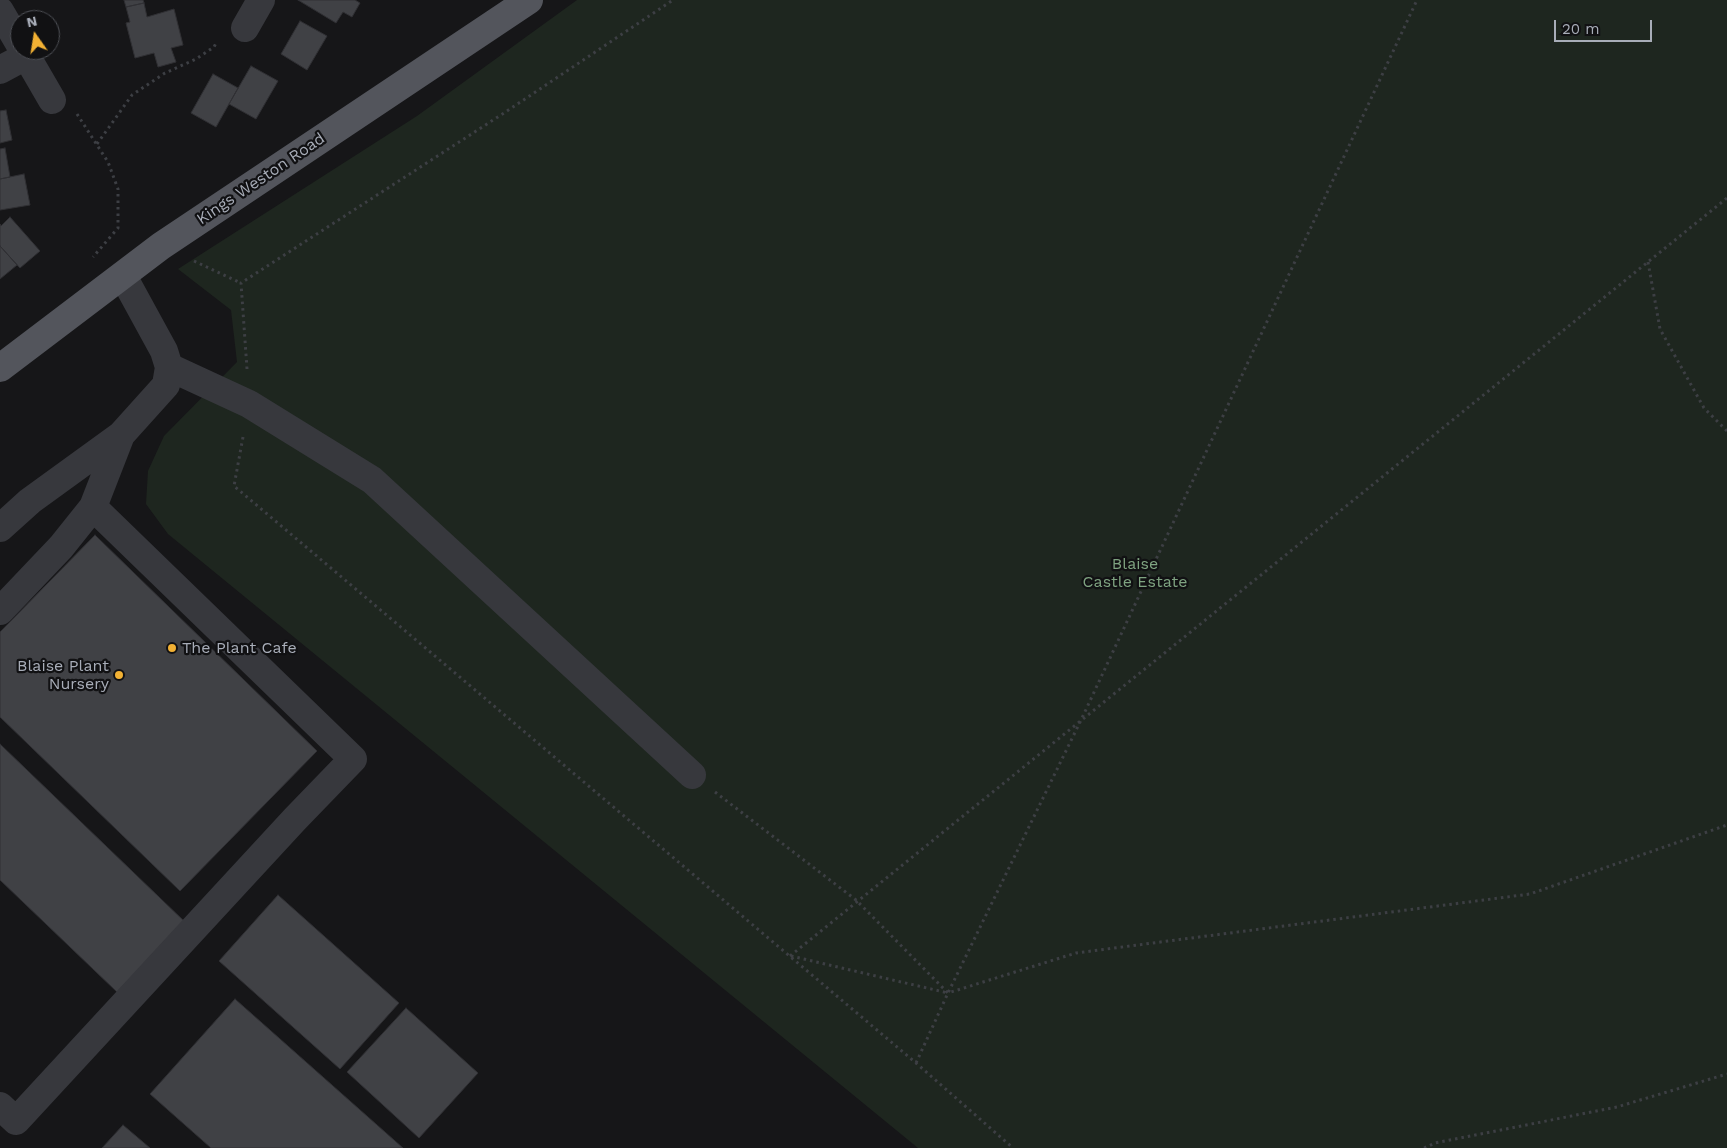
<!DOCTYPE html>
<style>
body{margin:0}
#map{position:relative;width:1727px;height:1148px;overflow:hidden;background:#161618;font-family:"Work Sans",sans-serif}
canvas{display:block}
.north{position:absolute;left:10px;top:10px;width:50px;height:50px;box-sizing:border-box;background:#111113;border:1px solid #4d4f55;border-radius:50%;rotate:347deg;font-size:14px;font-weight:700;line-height:20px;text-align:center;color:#a8adb8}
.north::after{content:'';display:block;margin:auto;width:18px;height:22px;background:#f2b134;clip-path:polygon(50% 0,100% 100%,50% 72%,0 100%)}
.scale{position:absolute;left:1554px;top:20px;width:98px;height:22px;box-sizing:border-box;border:2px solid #a8adb8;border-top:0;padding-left:6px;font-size:15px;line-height:18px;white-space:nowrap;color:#a8adb8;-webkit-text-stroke:4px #111113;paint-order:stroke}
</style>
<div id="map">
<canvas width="1727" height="1148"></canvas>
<div class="north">N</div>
<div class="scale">20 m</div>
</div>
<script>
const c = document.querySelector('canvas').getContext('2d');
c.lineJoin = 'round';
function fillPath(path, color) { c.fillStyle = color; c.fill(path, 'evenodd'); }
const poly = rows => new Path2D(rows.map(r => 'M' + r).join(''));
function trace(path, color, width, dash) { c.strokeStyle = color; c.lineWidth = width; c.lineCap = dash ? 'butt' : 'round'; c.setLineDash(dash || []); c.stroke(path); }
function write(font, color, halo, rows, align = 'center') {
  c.font = font + ' "Work Sans",sans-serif'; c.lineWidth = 4.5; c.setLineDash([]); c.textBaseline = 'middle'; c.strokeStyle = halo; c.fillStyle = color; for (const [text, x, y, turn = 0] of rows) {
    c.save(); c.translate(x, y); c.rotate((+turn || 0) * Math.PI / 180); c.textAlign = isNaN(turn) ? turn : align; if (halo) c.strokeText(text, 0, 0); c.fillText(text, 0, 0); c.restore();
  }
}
const green = poly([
 [577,0,1727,0,1727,1148,918,1148,168,534,146,504,148,471,164,436,237,362,231,310,178,269,417,116]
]);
const building = poly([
 [124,0,143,0,144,3,126,7,124,0],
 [298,0,355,0,360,3,352,17,343,12,336,23,298,0],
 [144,3,147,17,174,9,183,45,171,48,176,62,158,67,154,53,135,58,126,23,130,22,126,7,144,3],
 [300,21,327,36,307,70,281,54,300,21],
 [251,66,278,81,256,119,229,104,251,66],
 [213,74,238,88,216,127,191,113,213,74],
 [6,110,12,140,0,143,0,111,6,110],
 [5,148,10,177,0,179,0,149,5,148],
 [24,174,30,205,0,210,0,179,24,174],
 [10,217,40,251,20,268,0,246,0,224,1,226,10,217],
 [0,246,17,265,0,279,0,246],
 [95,535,317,751,180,891,0,717,0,632,95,535],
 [0,744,185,922,117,992,0,880,0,744],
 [278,895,399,1003,340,1069,219,961,278,895],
 [235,999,403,1148,211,1148,150,1094,235,999],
 [406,1008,478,1073,419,1138,347,1072,406,1008],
 [123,1125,150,1148,102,1148,123,1125]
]);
const path = poly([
 [77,114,108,162,118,189,118,228,93,257],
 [97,144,132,95,165,73,196,59,214,47,217,41],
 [194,261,241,283],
 [1648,262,1660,329,1704,408,1727,431],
 [247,369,241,283,504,113,673,0],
 [243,437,234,486,916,1063,1013,1148],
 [715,792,856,900,948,993,1076,953,1530,894,1727,825],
 [790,956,1727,198],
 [791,956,948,993],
 [916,1063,948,993,1082,718,1417,0],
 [1424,1148,1435,1143,1617,1107,1727,1074]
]);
const minor = poly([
 [0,11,20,45],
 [245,28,261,0],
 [23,50,52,100],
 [0,70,26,56],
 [169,367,249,404,372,480,692,775],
 [0,528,30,501,121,435,166,385,169,367,164,351,123,276],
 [0,611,61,547,93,507,121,435],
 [0,1106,16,1121,295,819,353,759,93,507]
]);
const major = poly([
 [0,368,161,246,529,0]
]);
const markers = [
 [172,648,5,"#f2b134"],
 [119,675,5,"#f2b134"]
];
const streetNames = [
 ["Kings Weston Road",261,179,-34]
];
const parkNames = [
 ["Blaise",1135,564],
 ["Castle Estate",1135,582]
];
const poiNames = [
 ["The Plant Cafe",182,648],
 ["Blaise Plant",109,666,"right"],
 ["Nursery",109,684,"right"]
];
fillPath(green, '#1e261f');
fillPath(building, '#404145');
trace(building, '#303034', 1);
trace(path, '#3d3f44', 3, [2.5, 4]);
trace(minor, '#37383d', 28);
trace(major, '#53555c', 28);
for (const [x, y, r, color] of markers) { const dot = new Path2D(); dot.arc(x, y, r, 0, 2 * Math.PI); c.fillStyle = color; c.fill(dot); trace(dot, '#111113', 2); }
write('16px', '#a8adb8', '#111113', streetNames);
write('16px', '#7fa381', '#111113', parkNames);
write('16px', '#a8adb8', '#111113', poiNames, 'left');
</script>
